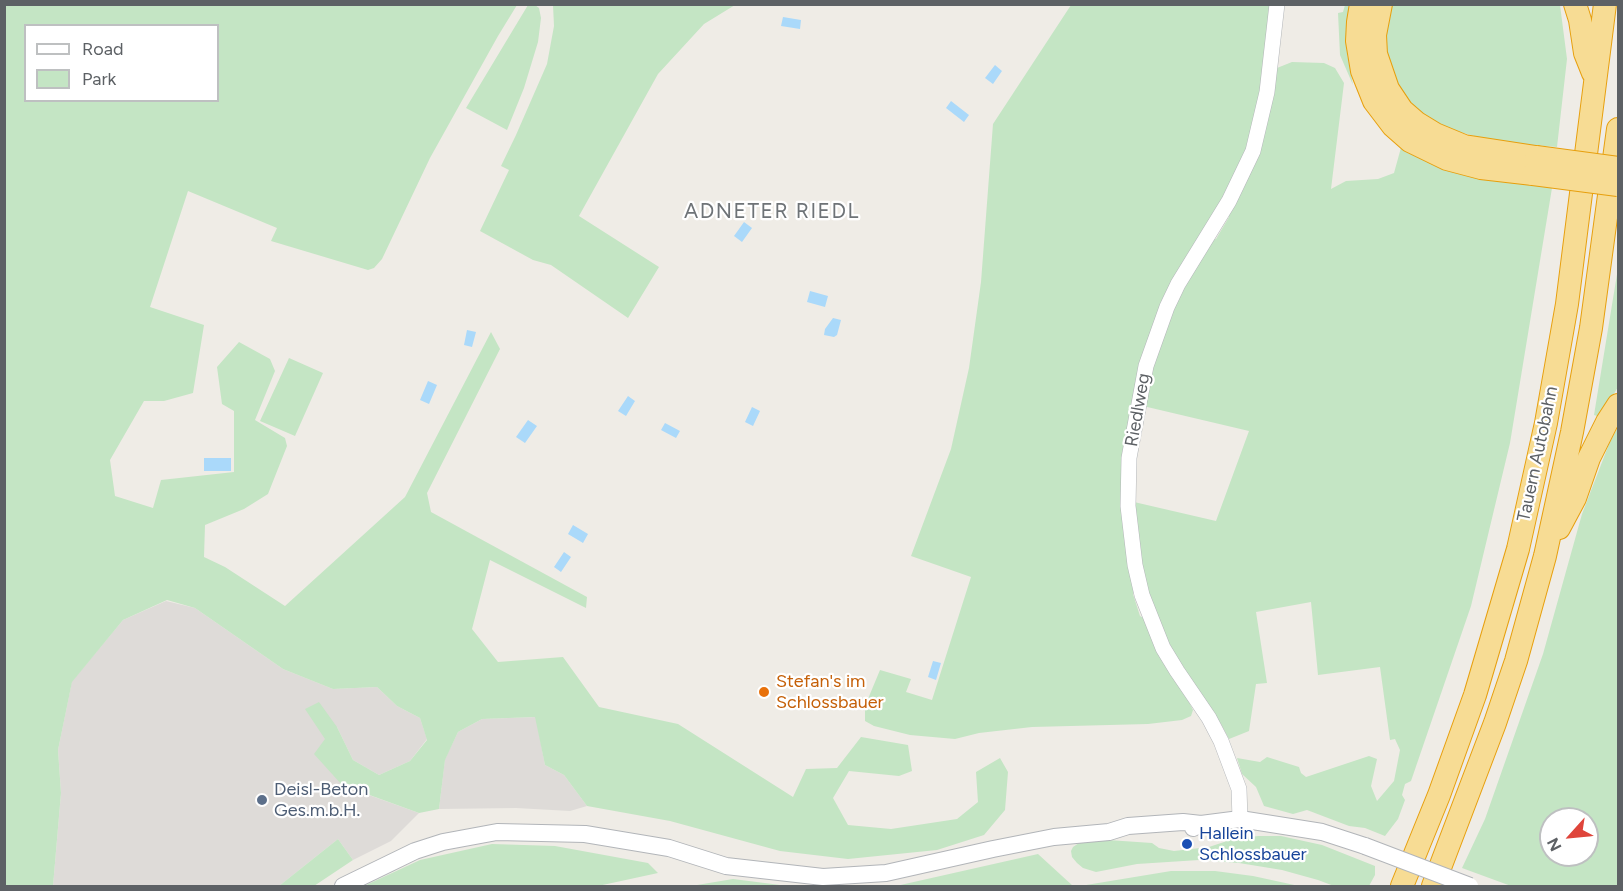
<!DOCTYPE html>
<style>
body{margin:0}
#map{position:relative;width:1623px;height:891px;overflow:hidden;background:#efece6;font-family:Figtree,sans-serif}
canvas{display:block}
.frame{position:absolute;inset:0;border:6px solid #5d6165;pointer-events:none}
.legend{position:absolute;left:24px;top:24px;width:195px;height:78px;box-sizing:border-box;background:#fff;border:2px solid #bec0c1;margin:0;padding:8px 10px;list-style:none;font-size:18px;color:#5d6165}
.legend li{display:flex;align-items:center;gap:12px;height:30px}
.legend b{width:30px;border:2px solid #bec0c1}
.north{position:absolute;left:1539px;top:807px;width:60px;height:60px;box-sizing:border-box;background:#fff;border:2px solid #bec0c1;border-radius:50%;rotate:243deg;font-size:16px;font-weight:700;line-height:24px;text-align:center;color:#5d6165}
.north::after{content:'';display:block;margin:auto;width:21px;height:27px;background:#df453b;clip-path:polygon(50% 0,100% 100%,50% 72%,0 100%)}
</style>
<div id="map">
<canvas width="1623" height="891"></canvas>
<div class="frame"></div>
<ul class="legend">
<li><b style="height:8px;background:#fff"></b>Road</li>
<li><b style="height:16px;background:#c4e5c4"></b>Park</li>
</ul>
<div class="north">N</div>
</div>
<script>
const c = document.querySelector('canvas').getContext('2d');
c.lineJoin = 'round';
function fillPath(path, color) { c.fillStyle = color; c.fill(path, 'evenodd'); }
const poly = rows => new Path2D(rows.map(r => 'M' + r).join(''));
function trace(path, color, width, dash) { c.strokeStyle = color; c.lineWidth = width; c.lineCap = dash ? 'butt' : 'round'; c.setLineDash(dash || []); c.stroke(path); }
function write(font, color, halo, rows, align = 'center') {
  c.font = font + ' Figtree,sans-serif'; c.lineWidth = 4.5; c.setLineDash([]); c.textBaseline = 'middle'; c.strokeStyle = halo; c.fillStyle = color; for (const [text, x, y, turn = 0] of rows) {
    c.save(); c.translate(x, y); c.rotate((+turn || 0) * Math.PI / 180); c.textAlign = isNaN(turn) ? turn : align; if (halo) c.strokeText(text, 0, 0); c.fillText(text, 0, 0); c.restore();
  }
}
const industrial = poly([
 [166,601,195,608,283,669,333,689,377,687,397,706,420,718,427,739,410,761,379,775,353,760,337,727,325,739,341,785,419,813,391,841,353,860,338,839,279,886,53,886,61,793,58,750,72,681,123,620],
 [536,717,545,765,564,775,587,806,570,811,516,808,439,809,445,759,458,732,482,719]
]);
const green = poly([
 [4,5,517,5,498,36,430,158,382,259,374,268,368,270,271,241,277,228,188,191,150,307,204,325,193,393,164,401,144,401,110,460,115,496,153,508,161,480,234,472,234,411,222,404,217,367,239,342,270,359,275,371,255,420,285,438,287,446,268,494,244,509,205,525,204,557,225,567,285,606,405,497,491,332,500,349,427,493,431,512,587,597,586,608,490,560,472,629,498,662,563,657,599,707,678,724,793,797,806,769,837,768,861,737,908,745,912,771,899,776,849,771,833,798,848,825,891,829,957,819,978,802,976,772,1000,758,1008,772,1005,810,984,835,937,850,848,859,780,851,670,821,587,806,564,775,545,765,535,717,482,719,458,732,445,760,439,809,419,813,342,785,314,754,325,739,305,709,319,702,337,727,353,760,379,775,410,761,427,740,420,718,397,706,377,687,333,689,283,669,195,608,167,600,123,620,72,682,58,750,61,793,53,886,5,886],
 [26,26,218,26,218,100,26,100],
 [528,5,535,5,539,8,541,18,538,42,524,88,507,130,466,108],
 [553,5,735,5,704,24,658,74,579,216,659,267,628,318,551,265,533,260,480,231,509,170,501,166,516,135,547,64,554,26],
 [1071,5,1271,5,1264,67,1249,151,1211,218,1130,414,1136,589,1133,594,1140,616,1147,620,1193,710,1191,716,1182,720,1148,724,1032,727,979,733,955,739,910,735,874,726,865,721,865,706,880,670,911,679,906,692,932,700,971,577,911,556,951,449,969,368,981,282,993,124],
 [1345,5,1353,5,1348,30,1347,53,1353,85,1340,55,1338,13,1343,12],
 [1392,5,1560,5,1567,59,1557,147,1495,142,1439,126,1416,109,1396,85,1384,51,1386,19],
 [1292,62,1324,63,1335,68,1344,83,1331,189,1346,181,1378,179,1394,173,1402,144,1552,188,1510,443,1471,606,1411,781,1405,784,1402,795,1405,800,1398,819,1385,836,1365,828,1349,826,1307,810,1293,814,1264,806,1256,787,1242,774,1237,758,1260,762,1267,757,1299,767,1301,773,1306,777,1369,756,1377,759,1371,786,1377,801,1394,781,1400,750,1395,739,1390,740,1380,667,1318,675,1311,602,1256,612,1267,683,1256,684,1249,731,1229,739,1221,724,1173,655,1141,574,1134,502,1216,521,1249,431,1143,406,1151,362,1169,312,1210,240,1216,239,1229,217,1228,211,1274,75,1277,68],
 [1618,268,1618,387,1600,417,1594,415],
 [289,358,323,373,295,436,260,421],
 [1618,427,1618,886,1511,886,1462,868,1485,819,1543,654,1582,514,1609,444],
 [1551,819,1587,819,1587,855,1551,855],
 [1258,836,1281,836,1322,845,1375,866,1375,875,1369,886,1334,886,1318,880,1282,870,1239,863,1199,860,1137,864,1096,872,1083,868,1077,863,1072,857,1071,851,1073,847,1079,843,1108,840,1152,843,1159,848,1174,851,1209,847,1230,840],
 [338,839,353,860,314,886,279,886],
 [492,844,555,846,648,863,658,873,598,886,364,886,420,860],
 [1038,854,1073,886,896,886],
 [1171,871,1215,871,1253,876,1299,886,1080,886],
 [733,879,788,886,691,886]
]);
const water = poly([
 [783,17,801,20,800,29,781,26],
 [995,65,1002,71,993,84,985,78],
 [951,101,969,115,964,122,946,108],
 [744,222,752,228,742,242,734,236],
 [810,291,828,296,825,307,807,302],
 [833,318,841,320,837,335,834,337,824,335,825,329],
 [467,330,476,332,472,347,464,345],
 [428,381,437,385,429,404,420,400],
 [628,396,635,401,626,416,618,411],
 [752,407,760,411,753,426,745,422],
 [528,420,537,426,525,443,516,437],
 [665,423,680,431,676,438,661,430],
 [204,458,231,458,231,471,204,471],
 [573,525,588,534,583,543,568,534],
 [564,552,571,557,561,572,554,567],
 [933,661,941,663,936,680,928,677]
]);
const tertiary = poly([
 [1240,819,1239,789,1221,741,1209,718,1177,671,1163,648,1142,595,1135,565,1128,506,1129,458,1146,366,1167,307,1178,284,1229,201,1253,151,1267,92,1277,4]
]);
const secondary = poly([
 [1193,828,1201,824,1240,819,1322,832,1365,846],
 [343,886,415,851,443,842,497,832,585,834,669,848,726,866,823,877,886,873,993,849,1054,837,1109,832,1128,826,1183,822,1201,824]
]);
const motorway = poly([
 [1361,4,1358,22,1357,41,1362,71,1374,101,1393,126,1410,141,1447,159,1481,168,1533,174],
 [1381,4,1375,35,1376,54,1388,89,1402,110,1417,123,1435,134,1464,146,1536,157],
 [1575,4,1580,20,1585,53,1593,73],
 [1559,528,1575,498,1589,458,1607,422,1618,405],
 [1402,886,1439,795,1475,695,1518,549,1546,423,1567,304,1605,4],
 [1433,886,1495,723,1516,661,1545,556,1572,432,1591,328,1618,129]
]);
const secondaryBridge = poly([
 [1365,846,1470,886]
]);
const motorwayBridge = poly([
 [1536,157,1618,168],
 [1533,174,1618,185]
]);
const markers = [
 [764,692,6,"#e8710a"],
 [262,800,6,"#5c6f8a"],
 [1187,844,6,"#1a4fb4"]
];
const streetNames = [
 ["Riedlweg",1138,410,-80],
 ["Tauern Autobahn",1538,454,-78]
];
const foodNames = [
 ["Stefan's im",776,682],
 ["Schlossbauer",776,703]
];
const serviceNames = [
 ["Deisl-Beton",274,790],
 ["Ges.m.b.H.",274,811]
];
const transitNames = [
 ["Hallein",1199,834],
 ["Schlossbauer",1199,855]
];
const quarterNames = [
 ["ADNETER RIEDL",772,212]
];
fillPath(industrial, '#dedbd8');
fillPath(green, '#c4e5c4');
fillPath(water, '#aad9fa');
trace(tertiary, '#b3b6b9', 16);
trace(secondary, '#b2b5b9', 18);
trace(motorway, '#e79f0d', 24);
trace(tertiary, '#fff', 15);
trace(secondary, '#fff', 16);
trace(motorway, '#f7dc94', 22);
trace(secondaryBridge, '#b2b5b9', 18, []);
trace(motorwayBridge, '#e79f0d', 24, []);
trace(secondaryBridge, '#fff', 16);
trace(motorwayBridge, '#f7dc94', 22);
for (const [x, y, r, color] of markers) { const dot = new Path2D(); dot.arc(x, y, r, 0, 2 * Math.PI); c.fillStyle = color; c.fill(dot); trace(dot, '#fff', 2); }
write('18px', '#5d6165', '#fff', streetNames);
write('18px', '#c56008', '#fff', foodNames, 'left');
write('18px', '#4e5e75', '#fff', serviceNames, 'left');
write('18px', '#164399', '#fff', transitNames, 'left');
c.letterSpacing = '1.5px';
write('21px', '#6e7377', '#fff', quarterNames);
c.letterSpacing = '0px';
</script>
